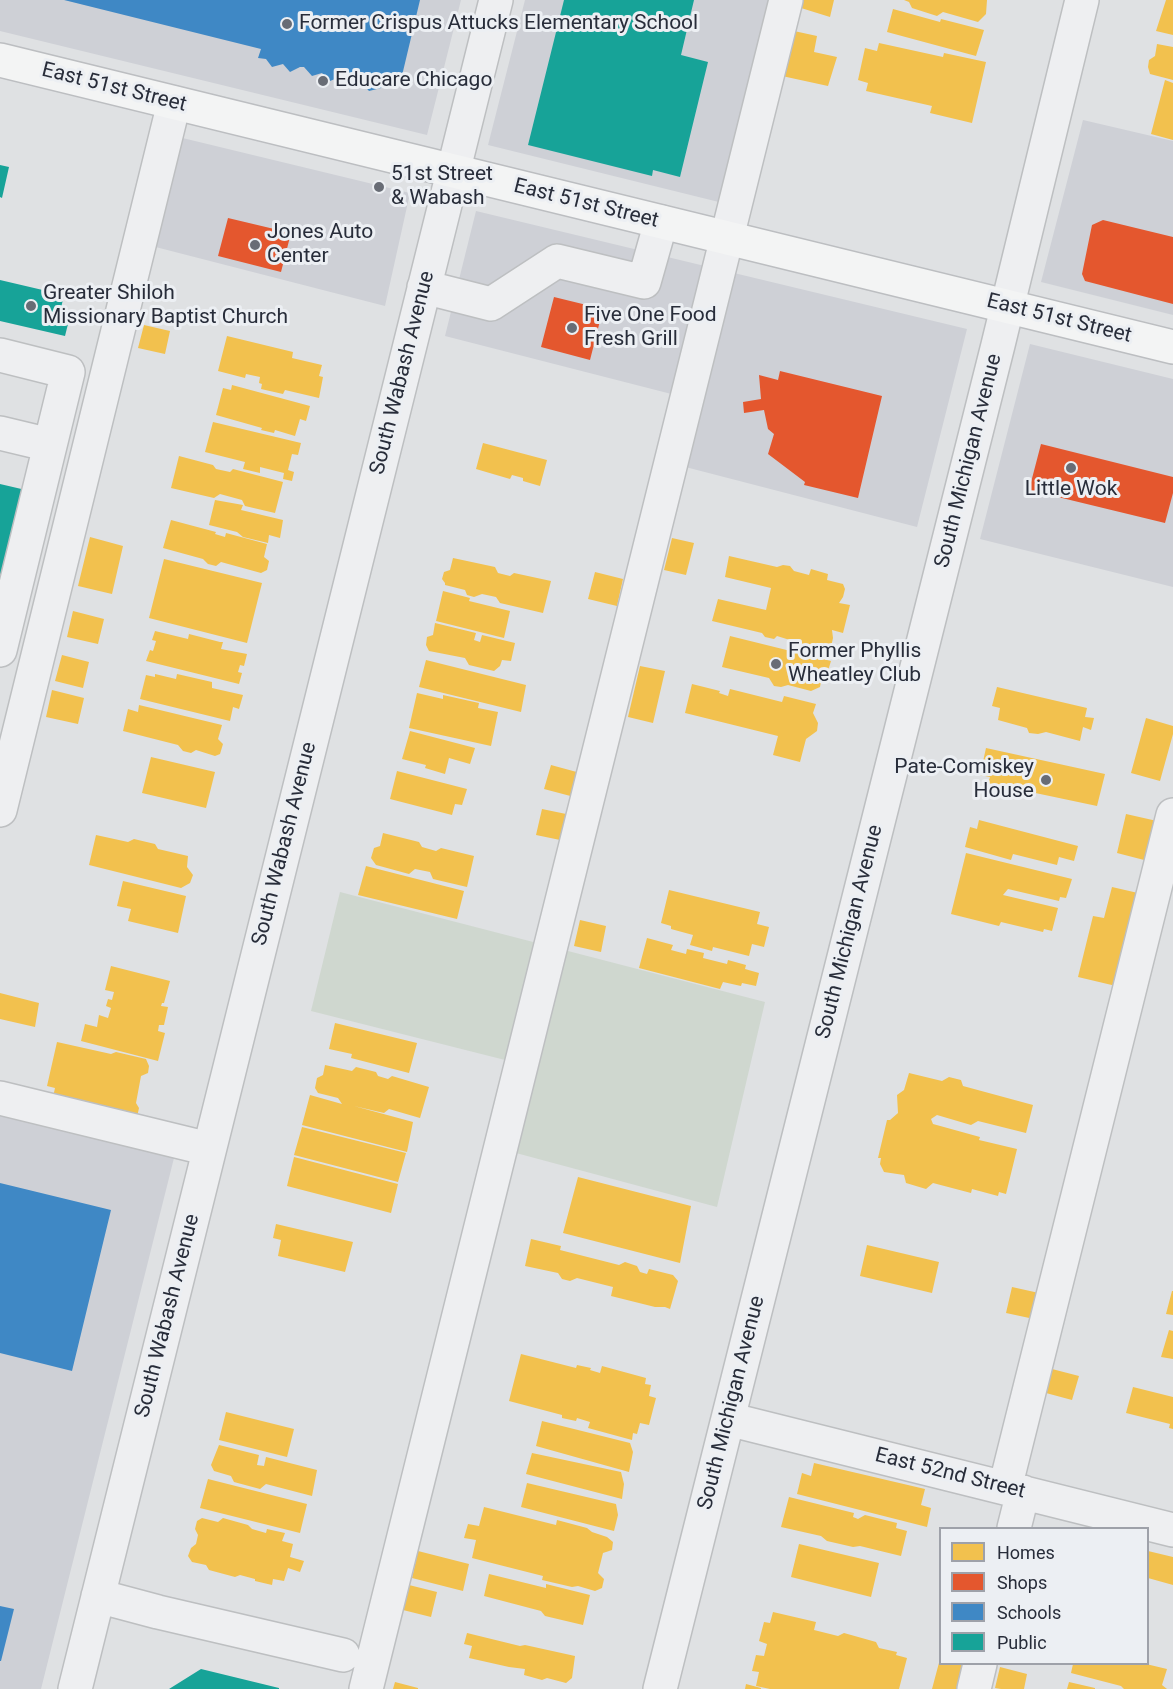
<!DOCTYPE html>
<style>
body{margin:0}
#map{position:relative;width:1173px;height:1689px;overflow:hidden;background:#dfe1e3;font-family:Roboto,sans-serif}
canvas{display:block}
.legend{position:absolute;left:939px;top:1527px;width:210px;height:138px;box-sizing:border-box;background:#eceff3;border:2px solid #9ea1a9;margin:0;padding:8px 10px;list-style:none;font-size:18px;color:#282d3a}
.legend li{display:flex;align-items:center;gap:12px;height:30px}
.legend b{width:30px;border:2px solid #9ea1a9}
</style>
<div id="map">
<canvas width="1173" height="1689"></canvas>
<ul class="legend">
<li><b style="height:16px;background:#f2c14e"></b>Homes</li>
<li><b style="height:16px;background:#e4572e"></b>Shops</li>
<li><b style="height:16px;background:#3f88c5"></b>Schools</li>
<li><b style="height:16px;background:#17a398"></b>Public</li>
</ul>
</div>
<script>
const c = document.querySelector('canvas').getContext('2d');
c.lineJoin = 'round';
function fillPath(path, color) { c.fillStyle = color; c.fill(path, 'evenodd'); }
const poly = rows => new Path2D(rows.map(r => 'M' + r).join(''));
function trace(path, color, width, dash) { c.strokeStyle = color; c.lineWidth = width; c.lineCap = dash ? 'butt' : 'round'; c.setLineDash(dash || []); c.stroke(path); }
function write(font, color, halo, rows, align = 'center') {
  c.font = font + ' Roboto,sans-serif'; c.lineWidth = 6; c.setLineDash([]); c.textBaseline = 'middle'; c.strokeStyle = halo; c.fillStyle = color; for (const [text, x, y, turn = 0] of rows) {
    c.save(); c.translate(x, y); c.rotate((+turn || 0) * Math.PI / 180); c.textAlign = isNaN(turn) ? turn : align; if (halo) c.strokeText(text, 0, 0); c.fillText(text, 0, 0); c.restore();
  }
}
const built = poly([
 [0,0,461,0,427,135,0,31],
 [525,0,786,0,735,206,488,145],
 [1083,120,1173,141,1173,315,1041,282],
 [166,134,410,193,385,306,140,243],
 [476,211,967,329,917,527,670,463,687,398,445,336],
 [1030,344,1173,379,1173,587,980,539],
 [0,1098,178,1142,41,1689,0,1689]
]);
const green = poly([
 [340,892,765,1002,717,1207,516,1153,536,1070,513,1062,311,1011]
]);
const homes = poly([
 [803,0,834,0,830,17,801,8],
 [904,0,987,0,986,14,978,22,943,12,937,16,912,8,909,2],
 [1166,0,1173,0,1173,35,1156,31],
 [893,9,940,22,941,19,984,30,976,56,887,32],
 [794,31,817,36,814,52,837,57,828,86,782,76],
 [879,43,943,57,944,53,986,62,972,123,930,113,932,106,866,91,868,83,858,80,865,48,877,51],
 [1157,44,1173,47,1173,80,1150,74,1148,67,1149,60,1155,56],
 [1165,80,1173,83,1173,140,1151,134],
 [144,325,170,331,165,354,138,348],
 [227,336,293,352,292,358,322,365,319,376,323,377,319,398,285,390,283,394,261,389,262,384,259,383,260,377,246,374,245,378,218,371],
 [232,385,310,406,306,421,300,419,295,436,275,430,274,433,261,430,262,428,216,415,223,388,231,390],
 [213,422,301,443,298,455,292,454,288,470,294,472,292,481,283,479,284,473,260,467,260,473,243,469,245,462,205,452],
 [483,443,547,460,540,486,523,481,523,478,512,475,510,479,476,469],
 [179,456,213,465,216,469,230,472,233,469,283,482,275,513,245,506,242,500,220,494,214,498,171,488],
 [215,500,243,505,241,510,283,520,280,538,269,535,268,543,243,537,237,532,209,525],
 [171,520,216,532,215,534,225,537,226,533,267,544,264,557,269,561,267,570,261,573,221,562,216,566,208,564,203,559,163,548],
 [90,537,123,546,112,594,78,586],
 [672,538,694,543,686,575,664,570],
 [729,556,777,567,783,565,790,566,794,571,809,575,811,569,828,574,827,580,843,584,845,589,843,597,839,603,850,605,843,633,832,630,833,638,831,647,824,649,810,645,808,651,791,648,793,641,777,636,774,639,765,637,762,633,712,621,718,599,766,610,771,588,725,577],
 [453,558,495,567,498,573,510,576,514,573,551,581,543,613,500,603,496,597,482,594,474,597,467,595,465,590,445,585,445,583,442,579,444,572,450,570],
 [164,559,262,583,247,643,149,618],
 [595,572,623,579,617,606,588,599],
 [443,591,470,598,469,601,510,611,504,638,436,621],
 [73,611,104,619,98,644,67,637],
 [435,623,476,633,474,640,480,642,482,635,515,643,511,661,502,660,500,666,494,671,469,665,465,658,429,651,426,645,427,637,433,635],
 [155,631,188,639,189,634,220,642,223,642,221,649,247,654,244,666,240,665,238,672,242,673,239,684,146,661,150,650,153,651,156,641,152,640],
 [730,636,831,661,826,677,822,676,820,687,811,691,788,685,781,687,774,686,769,678,722,667],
 [62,655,89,662,83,688,55,681],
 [426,660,526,685,521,712,419,687],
 [640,666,665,671,653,723,628,717],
 [155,674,176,679,177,674,212,682,212,688,243,695,239,709,233,707,230,721,140,699,146,675,155,677],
 [692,684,720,691,719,693,728,696,730,689,782,702,784,696,816,704,813,713,818,723,817,731,806,739,800,762,773,755,778,736,685,713],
 [997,687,1087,708,1085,717,1094,718,1091,730,1083,727,1080,741,1046,732,1038,734,1029,733,1027,728,998,720,1000,708,992,706],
 [52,690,84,698,78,724,46,717],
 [417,693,443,699,443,695,479,703,478,708,498,712,491,746,409,728],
 [139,705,222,725,218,739,223,744,220,754,215,756,196,750,191,753,183,751,178,745,123,731,128,709,138,712],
 [1146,718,1173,726,1173,734,1160,781,1131,773],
 [410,731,475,748,470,764,449,758,445,774,425,768,426,765,402,759],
 [986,748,1105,774,1097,806,988,783,990,777,980,775],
 [151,757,215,772,206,808,142,793],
 [551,765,584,774,578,798,544,789],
 [397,771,467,789,462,805,455,804,452,815,390,799],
 [542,809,571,815,565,841,536,835],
 [1126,814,1157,821,1148,861,1117,853],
 [979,820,1078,846,1074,861,1059,857,1057,865,1013,854,1011,860,965,847,970,827,977,829],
 [383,833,419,842,422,847,436,851,441,848,474,856,467,887,433,879,430,872,415,869,409,874,376,865,371,858,374,848,380,846],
 [96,835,128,842,134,839,155,844,158,849,188,856,187,867,193,875,190,883,181,888,89,865],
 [966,853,1072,879,1066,898,1060,897,1059,901,1008,889,1003,895,1058,908,1052,931,1044,929,1043,932,1001,922,999,926,951,914],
 [366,866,464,891,457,919,358,895],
 [123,881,186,896,178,933,128,921,131,909,117,906],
 [1112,887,1138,893,1116,986,1078,977,1093,916,1104,918],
 [669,890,760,912,757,924,769,927,764,947,752,944,749,956,713,947,712,951,690,945,693,935,671,929,671,926,661,923],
 [580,920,606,926,601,952,574,946],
 [647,938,673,945,671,950,686,954,687,949,704,953,703,958,727,964,728,960,746,965,745,969,759,973,756,986,742,983,741,986,723,982,720,989,639,968],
 [111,966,170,981,164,1003,162,1003,161,1006,168,1007,164,1025,159,1025,158,1031,165,1033,158,1061,81,1041,85,1024,97,1027,99,1015,108,1018,111,1008,106,1006,108,999,112,1000,114,992,105,990],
 [0,993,39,1003,35,1027,0,1019],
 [335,1023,417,1043,409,1073,351,1058,352,1054,329,1049],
 [57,1042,111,1054,116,1052,146,1059,149,1066,148,1073,141,1076,136,1103,139,1108,137,1117,53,1097,55,1088,47,1086],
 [325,1065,352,1071,356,1067,376,1072,378,1076,388,1079,392,1076,429,1087,420,1118,389,1109,384,1113,354,1106,413,1122,407,1152,302,1125,310,1095,342,1104,338,1098,318,1093,315,1088,317,1078,323,1075],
 [909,1073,942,1081,949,1077,961,1080,963,1086,1033,1105,1026,1133,978,1121,971,1125,937,1115,931,1119,933,1124,980,1137,979,1140,1017,1149,1006,1194,999,1192,998,1196,972,1189,971,1193,933,1183,926,1189,906,1183,904,1175,884,1172,880,1164,881,1158,878,1158,887,1120,890,1120,898,1113,897,1095,904,1090],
 [302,1127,406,1153,398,1182,294,1155],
 [294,1157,398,1184,391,1213,287,1186],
 [578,1177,691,1206,680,1263,563,1233],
 [276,1224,353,1242,345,1272,278,1256,281,1240,273,1238],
 [531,1239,561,1246,560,1250,619,1265,625,1262,637,1266,640,1272,647,1274,649,1269,673,1275,678,1281,670,1309,665,1307,655,1307,611,1296,613,1287,577,1278,570,1281,562,1279,558,1273,525,1266],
 [867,1245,939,1262,932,1293,860,1276],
 [1012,1287,1039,1293,1034,1319,1006,1313],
 [1172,1291,1173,1291,1173,1315,1166,1314],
 [1169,1330,1173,1331,1173,1359,1161,1357],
 [521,1354,576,1368,577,1365,591,1368,590,1370,600,1373,602,1366,646,1378,645,1384,651,1385,649,1396,656,1398,649,1425,640,1423,637,1434,633,1433,632,1440,588,1428,590,1422,577,1418,576,1421,562,1418,562,1415,509,1401],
 [1052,1369,1079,1376,1072,1400,1046,1393],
 [1133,1387,1173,1397,1173,1429,1169,1428,1170,1424,1126,1413],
 [226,1412,294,1429,287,1457,219,1440],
 [542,1421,630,1443,633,1452,629,1472,536,1446],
 [219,1445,259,1455,257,1465,264,1466,266,1457,317,1470,312,1496,266,1484,260,1489,234,1482,231,1476,214,1471,211,1465],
 [532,1453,621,1472,624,1484,622,1499,526,1474],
 [814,1463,925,1489,921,1505,931,1508,927,1527,797,1494,802,1473,811,1476],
 [208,1479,307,1504,300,1533,200,1508],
 [527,1483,616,1504,618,1515,614,1531,521,1507],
 [789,1497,854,1513,853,1517,858,1519,865,1515,897,1523,896,1528,907,1531,901,1556,860,1546,853,1547,827,1541,821,1536,781,1527],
 [484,1507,556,1525,557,1520,587,1528,592,1532,607,1537,613,1542,612,1550,603,1553,598,1573,604,1579,602,1588,595,1591,578,1586,572,1587,542,1580,543,1576,472,1558,476,1540,464,1538,468,1524,479,1526],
 [202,1518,218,1522,223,1518,248,1525,252,1529,266,1533,267,1529,285,1533,282,1541,293,1544,290,1557,304,1561,300,1572,288,1568,284,1581,273,1579,272,1585,255,1581,255,1579,240,1575,235,1577,209,1570,206,1565,192,1562,188,1556,191,1548,196,1544,198,1535,195,1529,197,1521],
 [799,1544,879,1563,871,1597,791,1577],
 [418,1551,469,1564,463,1591,412,1578],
 [1148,1551,1173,1557,1173,1585,1148,1578],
 [489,1574,546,1588,546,1584,590,1595,583,1625,545,1616,541,1611,484,1596],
 [409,1585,437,1592,431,1617,403,1610],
 [773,1612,816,1622,814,1630,838,1636,844,1633,876,1642,879,1648,897,1652,896,1655,907,1658,899,1689,770,1689,756,1686,759,1672,752,1671,756,1655,764,1656,767,1644,759,1641,764,1622,770,1623],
 [467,1633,520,1646,525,1645,575,1656,572,1678,566,1683,547,1678,542,1680,524,1675,525,1669,509,1667,469,1658,472,1646,464,1644],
 [940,1659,940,1664,967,1664,961,1689,932,1689],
 [1073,1664,1146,1664,1167,1669,1162,1685,1167,1689,1124,1689,1121,1686,1071,1673],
 [1000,1667,1027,1674,1024,1689,1001,1689,995,1688],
 [395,1682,418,1688,418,1689,393,1689],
 [1069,1682,1095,1688,1095,1689,1067,1689],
 [746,1684,761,1688,761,1689,745,1689]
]);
const shops = poly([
 [228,218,291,233,281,272,218,256],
 [1103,220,1173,237,1173,304,1085,281,1082,274,1092,225],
 [554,297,603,309,590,360,541,347],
 [780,371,882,396,858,498,804,485,805,482,768,454,774,434,768,429,764,410,744,413,743,402,761,399,759,375,778,380],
 [1041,444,1173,477,1173,493,1165,523,1029,490]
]);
const schools = poly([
 [64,0,420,0,400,84,383,80,381,88,369,91,362,83,353,87,344,79,340,77,330,81,322,73,312,76,304,67,300,67,290,72,283,64,272,67,266,59,258,58,261,49],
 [0,1183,111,1210,72,1371,0,1353],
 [0,1606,14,1609,1,1661,0,1661]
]);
const public = poly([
 [564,0,694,0,681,55,708,62,680,177,653,170,652,176,528,145],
 [0,165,9,167,2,198,0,197],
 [0,280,64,295,59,317,69,320,65,336,0,321],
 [0,484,30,491,0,607],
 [201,1669,279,1688,279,1689,169,1689]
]);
const minor = poly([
 [424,287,491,304,557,261,644,282,661,222],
 [0,355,68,372,0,650],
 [0,433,50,445],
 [0,810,174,103],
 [0,1098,209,1149],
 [728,1419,1173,1530],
 [1005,1488,1173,815],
 [1014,1528,1023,1492],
 [98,1596,158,1612,343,1655],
 [75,1689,496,0],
 [366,1689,786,0],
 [660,1689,998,345,1082,0],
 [974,1689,980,1664]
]);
const major = poly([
 [0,60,1173,347]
]);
const markers = [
 [287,24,6,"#686c75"],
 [323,81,6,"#686c75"],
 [379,187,6,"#686c75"],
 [255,245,6,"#686c75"],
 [31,306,6,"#686c75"],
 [572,328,6,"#686c75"],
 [1071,468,6,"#686c75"],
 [776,664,6,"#686c75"],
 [1046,780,6,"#686c75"]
];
const poiNames = [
 ["Former Crispus Attucks Elementary School",299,24],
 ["Educare Chicago",335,81],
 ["51st Street",391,175],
 ["& Wabash",391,199],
 ["Jones Auto",267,233],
 ["Center",267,257],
 ["Greater Shiloh",43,294],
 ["Missionary Baptist Church",43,318],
 ["Five One Food",584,316],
 ["Fresh Grill",584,340],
 ["Little Wok",1071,490,"center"],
 ["Former Phyllis",788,652],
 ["Wheatley Club",788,676],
 ["Pate-Comiskey",1034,768,"right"],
 ["House",1034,792,"right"]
];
const streetNames = [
 ["East 51st Street",114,88,14],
 ["East 51st Street",586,204,14],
 ["East 51st Street",1059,319,14],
 ["South Wabash Avenue",403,373,-76],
 ["South Michigan Avenue",969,461,-76],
 ["South Wabash Avenue",285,844,-76],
 ["South Michigan Avenue",850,932,-76],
 ["South Wabash Avenue",168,1316,-76],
 ["South Michigan Avenue",732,1403,-76],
 ["East 52nd Street",950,1474,14]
];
fillPath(built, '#ced0d6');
fillPath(green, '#cfd7cf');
fillPath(homes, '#f2c14e');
fillPath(shops, '#e4572e');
fillPath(schools, '#3f88c5');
fillPath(public, '#17a398');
trace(minor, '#bdbfc1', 36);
trace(major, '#bcbec1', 36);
trace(minor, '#eeeff1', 33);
trace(major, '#f3f4f4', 33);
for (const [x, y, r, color] of markers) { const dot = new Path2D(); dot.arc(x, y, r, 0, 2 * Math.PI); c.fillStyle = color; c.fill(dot); trace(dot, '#eceff3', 2); }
write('21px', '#282d3a', '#eceff3', poiNames, 'left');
write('21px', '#282d3a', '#eceff3', streetNames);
</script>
